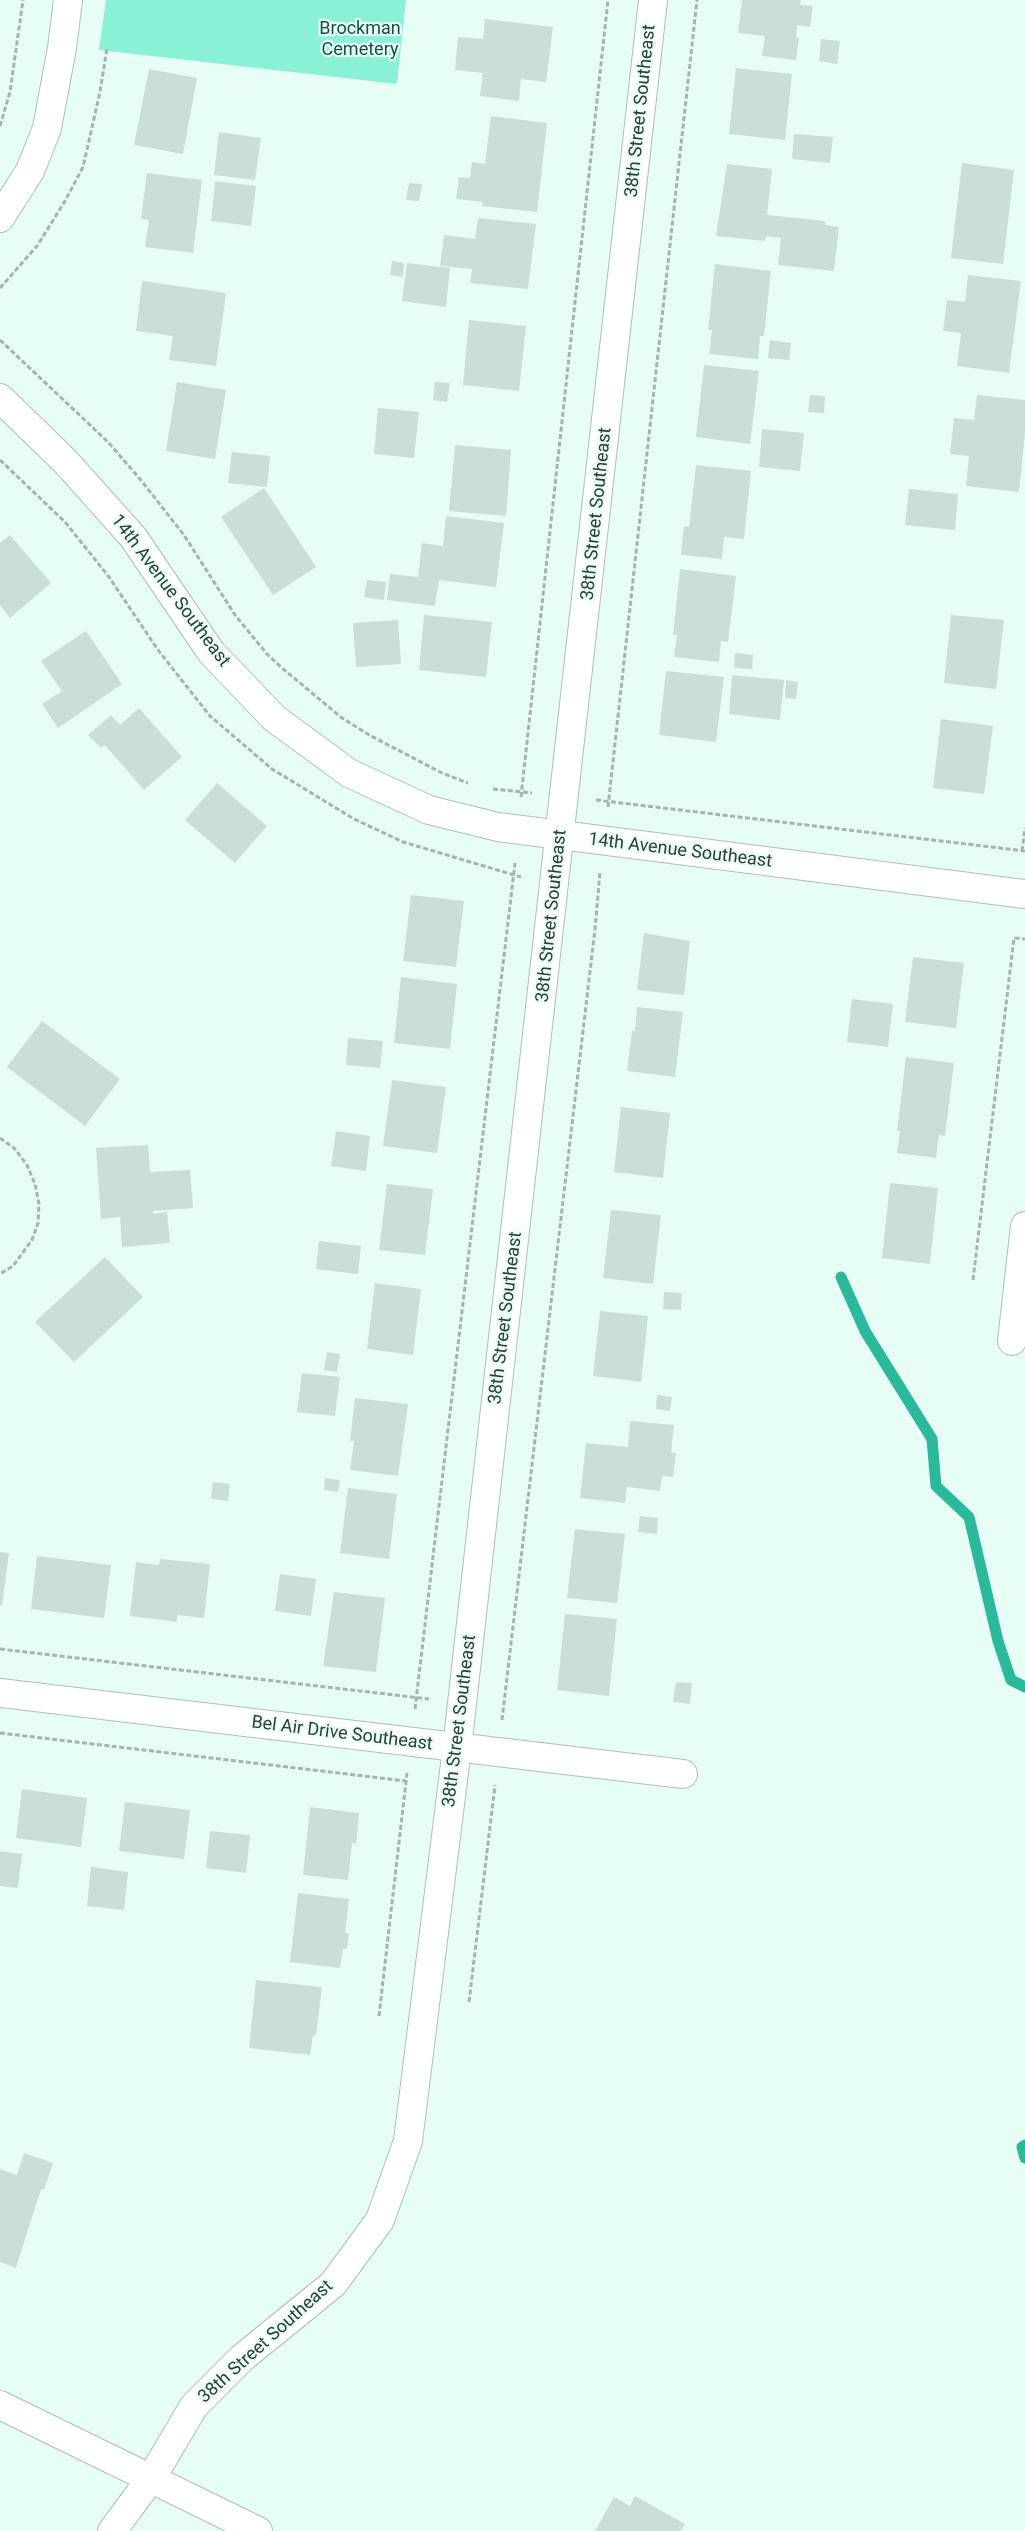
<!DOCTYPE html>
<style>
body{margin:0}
canvas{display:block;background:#e7fef7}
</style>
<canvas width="1025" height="2531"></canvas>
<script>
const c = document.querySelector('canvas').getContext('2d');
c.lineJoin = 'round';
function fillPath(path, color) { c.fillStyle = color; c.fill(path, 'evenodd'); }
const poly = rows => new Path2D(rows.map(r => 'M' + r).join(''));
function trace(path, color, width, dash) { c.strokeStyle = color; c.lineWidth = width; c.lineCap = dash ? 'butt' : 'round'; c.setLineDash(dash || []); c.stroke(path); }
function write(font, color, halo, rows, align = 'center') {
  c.font = font + ' Roboto,sans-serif'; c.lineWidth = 4.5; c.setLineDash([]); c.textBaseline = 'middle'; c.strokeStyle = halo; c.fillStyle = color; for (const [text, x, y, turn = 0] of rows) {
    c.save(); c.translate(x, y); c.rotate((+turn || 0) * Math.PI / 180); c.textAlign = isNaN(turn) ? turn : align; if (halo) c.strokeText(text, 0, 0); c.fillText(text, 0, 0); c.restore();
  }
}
const green = poly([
 [106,0,406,0,397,84,99,50]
]);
const stream = poly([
 [841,1277,865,1331,932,1439,936,1486,969,1517,998,1641,1011,1680,1025,1687],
 [1025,2145,1022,2147,1025,2158]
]);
const building = poly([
 [742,0,801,0,800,5,813,6,810,27,797,25,796,38,799,38,796,60,762,56,765,36,738,33],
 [485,19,553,27,546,82,521,79,519,101,480,96,483,73,455,70,458,37,483,39],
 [821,39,840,41,837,64,819,61],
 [736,68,792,74,785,140,729,134],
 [149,69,197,78,183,154,134,145],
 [491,116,547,123,537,212,482,206,483,202,456,199,459,177,470,178,472,162,485,164],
 [219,132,261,138,255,180,214,175],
 [794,134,833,137,830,163,792,159],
 [962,163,1014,170,1003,264,951,258],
 [727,164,772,169,767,215,825,221,825,225,839,227,834,271,778,265,781,238,766,236,765,241,716,236],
 [147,173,202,180,193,253,145,247,149,220,141,219],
 [215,181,256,186,251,226,211,221],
 [409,183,422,184,419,201,406,200],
 [478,218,536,224,528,289,470,283,472,269,440,266,444,235,475,239],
 [392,261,404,263,403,277,390,275],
 [407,263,450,268,446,307,402,301],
 [715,264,771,271,764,336,760,336,758,359,709,354,712,330,708,330],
 [968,275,1021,281,1009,373,957,366,961,333,943,331,947,300,965,302],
 [142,281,226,293,216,366,169,360,173,336,136,331],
 [469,320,526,326,519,391,463,385],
 [770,340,791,343,789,360,768,358],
 [704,365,759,371,750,444,696,437],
 [177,382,226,390,215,459,166,451],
 [435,382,450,383,447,402,433,400],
 [810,395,825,396,824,413,808,412],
 [977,395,1025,400,1025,433,1019,492,966,486,969,456,950,454,954,418,974,420],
 [378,408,419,412,414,458,374,454],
 [762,429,804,433,800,471,759,467],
 [455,445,511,450,506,516,449,511],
 [232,452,270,456,267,487,228,483],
 [696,465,751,471,744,539,724,537,722,559,681,555,684,526,689,527],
 [264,488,316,567,273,595,221,517],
 [909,489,958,494,955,530,905,525],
 [446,516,504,523,496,587,439,580,435,606,387,600,390,574,418,577,422,543,443,546],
 [10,535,51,583,10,618,0,605,0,543],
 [680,569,736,576,728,642,721,641,719,662,674,657,677,635,673,635],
 [367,580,386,582,384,600,364,597],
 [424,615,492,622,486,677,419,670],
 [951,615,1004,620,996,689,944,683],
 [398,620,401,664,356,667,353,623],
 [86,631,122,684,58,728,42,704,62,691,41,661],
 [735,653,753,655,752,669,734,668],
 [666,671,724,677,716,742,659,735],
 [732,675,784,680,780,720,729,714],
 [786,680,798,682,796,699,785,698],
 [139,708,182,757,144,790,105,745,101,748,88,735,111,715,120,725],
 [941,719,993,726,984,794,933,788],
 [217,783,267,826,235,863,185,820],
 [411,895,464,901,456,967,403,961],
 [644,933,690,941,684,995,637,990],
 [913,957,964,963,956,1028,905,1022],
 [401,977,457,984,450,1049,394,1043],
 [852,999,893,1004,888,1047,847,1042],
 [637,1007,683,1012,675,1077,627,1071,632,1031,635,1031],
 [42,1021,120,1079,85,1126,7,1067],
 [348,1038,383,1041,380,1068,346,1065],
 [906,1057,954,1063,945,1136,939,1135,936,1158,897,1153,900,1131,897,1131],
 [392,1080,446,1087,437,1153,383,1146],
 [621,1107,670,1113,663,1178,614,1172],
 [336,1131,370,1136,366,1171,331,1166],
 [148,1145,150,1172,190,1170,193,1208,153,1211,153,1214,167,1212,170,1243,122,1247,120,1217,101,1219,96,1148],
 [890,1183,938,1188,930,1264,882,1258],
 [387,1184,433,1189,425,1255,379,1250],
 [611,1210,661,1215,653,1284,603,1278],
 [319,1241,361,1246,358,1274,316,1269],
 [105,1257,143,1297,74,1362,35,1322],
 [375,1283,421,1289,413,1355,367,1349],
 [664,1292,682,1293,681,1310,663,1309],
 [600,1311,648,1316,641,1382,593,1376],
 [327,1352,340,1354,337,1372,324,1370],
 [302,1373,340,1377,335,1416,297,1412],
 [657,1395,672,1397,670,1411,656,1409],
 [355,1398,408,1404,398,1476,350,1470,354,1441,350,1441],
 [630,1421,674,1425,671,1452,676,1453,673,1477,662,1476,660,1491,627,1487,625,1503,580,1498,586,1443,628,1447],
 [325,1478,340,1480,338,1492,324,1490],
 [213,1482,230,1484,228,1501,211,1499],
 [348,1488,397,1494,389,1559,340,1553],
 [640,1516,658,1518,657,1534,638,1532],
 [575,1529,625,1534,617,1603,567,1598],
 [0,1552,9,1553,2,1606,0,1605],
 [37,1556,111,1565,104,1618,31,1609],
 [160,1559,210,1564,204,1618,177,1615,177,1622,130,1616,136,1562,159,1565],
 [280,1574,316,1579,311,1616,275,1611],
 [334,1592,385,1598,376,1672,323,1666],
 [565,1614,617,1619,609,1696,557,1690],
 [676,1682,692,1683,690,1704,673,1702],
 [22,1789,87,1798,81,1847,16,1838],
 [125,1802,190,1810,184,1859,119,1851],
 [310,1807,359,1813,356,1844,352,1843,348,1880,303,1875],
 [210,1831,250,1835,246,1873,206,1868],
 [0,1851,22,1854,18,1888,0,1886],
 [91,1867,128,1872,124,1910,87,1906],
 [298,1893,349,1899,345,1933,349,1934,347,1949,343,1948,340,1968,290,1962],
 [256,1980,322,1987,316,2035,313,2035,310,2055,249,2048],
 [24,2153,53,2163,44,2190,41,2189,16,2268,0,2262,0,2169,17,2175],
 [635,2496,685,2524,681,2531,595,2531,614,2497,630,2506]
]);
const path = poly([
 [0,126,10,92,23,0],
 [0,288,37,246,65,201,83,167,100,92,107,48],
 [0,340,108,442,140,479,184,535,235,615,267,654,282,668,342,718,371,736,442,773,468,783],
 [0,460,65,522,109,577,158,650,210,716,272,769,354,819,403,842,521,877],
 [493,789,532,793],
 [521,797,608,0],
 [596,800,1025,851],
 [608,807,697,0],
 [1022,851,1025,828],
 [0,1138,14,1148,27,1165,35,1184,39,1204,38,1223,32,1240,13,1266,0,1274],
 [973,1280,1014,938,1025,939],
 [0,1649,429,1699],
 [415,1709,515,863],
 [502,1720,595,929,600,872],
 [0,1733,406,1781],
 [469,2002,495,1785],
 [379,2016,407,1773]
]);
const minor = poly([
 [0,218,30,171,47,128,62,48,68,0],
 [0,398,65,461,133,537,211,652,274,718,349,773,429,810,498,827,1025,894],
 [1012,1341,1025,1226],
 [0,1693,683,1774],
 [0,2405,258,2531],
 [112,2531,152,2477,194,2406,242,2358,333,2284,380,2220,408,2141,457,1748,653,0]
]);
const parkNames = [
 ["Brockman",360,29],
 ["Cemetery",360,50]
];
const streetNames = [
 ["38th Street Southeast",641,111,-84],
 ["38th Street Southeast",597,514,-84],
 ["14th Avenue Southeast",170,591,53],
 ["14th Avenue Southeast",680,851,7],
 ["38th Street Southeast",552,916,-84],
 ["38th Street Southeast",506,1318,-83],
 ["38th Street Southeast",460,1721,-83],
 ["Bel Air Drive Southeast",342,1734,7],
 ["38th Street Southeast",266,2342,-42]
];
fillPath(green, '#8bf1d6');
trace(stream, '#2bb99c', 11);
fillPath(building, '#c9dfd8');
trace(minor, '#aac0b9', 30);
trace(path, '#a3b5af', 3, [5, 2.5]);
trace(minor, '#fff', 28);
write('18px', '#184f43', '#e7fef7', parkNames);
write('18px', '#313a37', '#e7fef7', streetNames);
</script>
